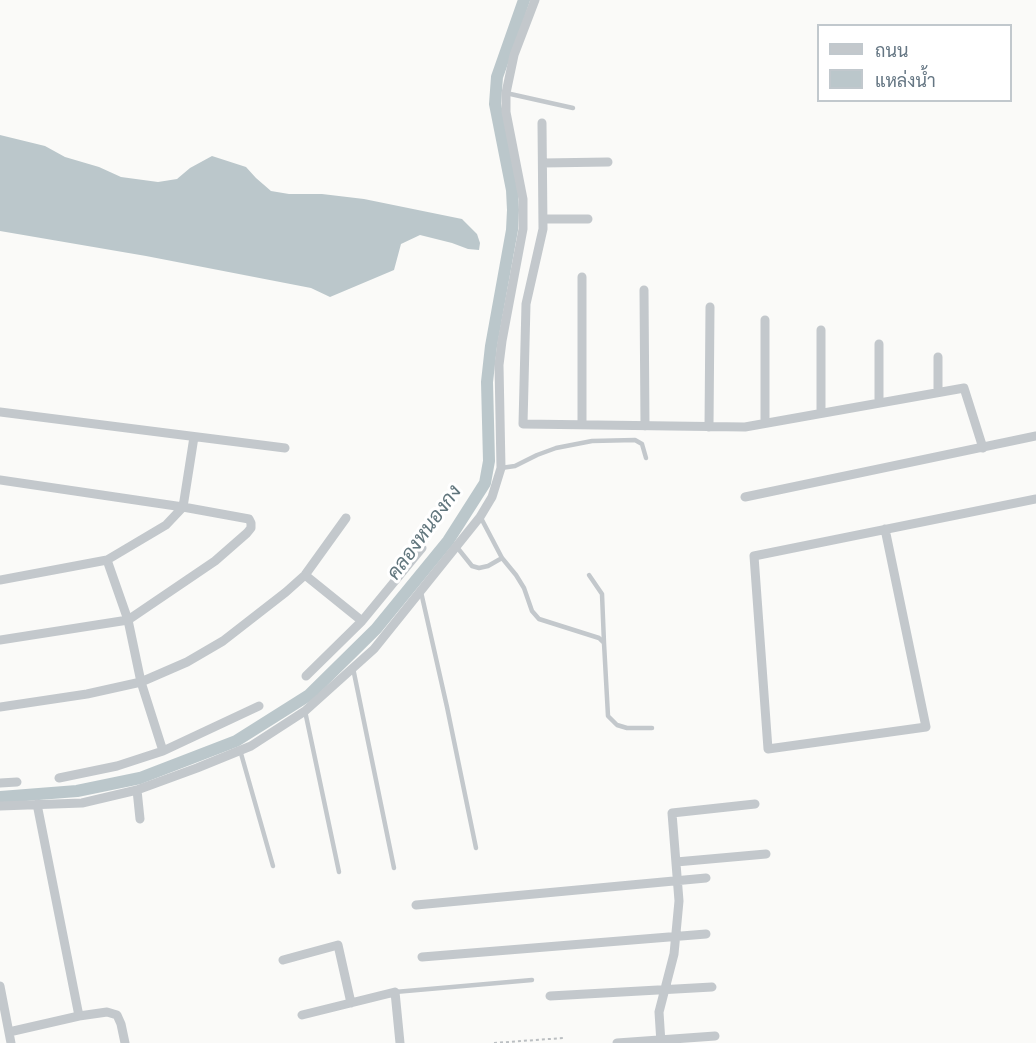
<!DOCTYPE html>
<meta charset="utf-8">
<style>
body{margin:0}
#map{position:relative;width:1036px;height:1043px;overflow:hidden;background:#fafaf8;font-family:"DejaVu Sans",Sarabun,sans-serif}
canvas{display:block}
.legend{position:absolute;left:817px;top:24px;width:195px;height:78px;box-sizing:border-box;background:#fff;border:2px solid #c1c8cd;margin:0;padding:8px 10px;list-style:none;font-size:18px;color:#657683}
.legend li{display:flex;align-items:center;gap:12px;height:30px}
.legend b{width:30px;border:2px solid #c1c8cd}
</style>
<div id="map">
<canvas width="1036" height="1043"></canvas>
<ul class="legend">
<li><b style="height:8px;background:#c3c8cc"></b>ถนน</li>
<li><b style="height:16px;background:#bbc7cb"></b>แหล่งน้ำ</li>
</ul>
</div>
<script>
const c = document.querySelector('canvas').getContext('2d');
c.lineJoin = 'round';
function fillPath(path, color) { c.fillStyle = color; c.fill(path, 'evenodd'); }
const poly = rows => new Path2D(rows.map(r => 'M' + r).join(''));
function trace(path, color, width, dash) { c.strokeStyle = color; c.lineWidth = width; c.lineCap = dash ? 'butt' : 'round'; c.setLineDash(dash || []); c.stroke(path); }
function write(font, color, halo, rows, align = 'center') {
  c.font = font + ' "DejaVu Sans",Sarabun,sans-serif'; c.lineWidth = 6; c.setLineDash([]); c.textBaseline = 'middle'; c.strokeStyle = halo; c.fillStyle = color; for (const [text, x, y, turn = 0] of rows) {
    c.save(); c.translate(x, y); c.rotate((+turn || 0) * Math.PI / 180); c.textAlign = isNaN(turn) ? turn : align; if (halo) c.strokeText(text, 0, 0); c.fillText(text, 0, 0); c.restore();
  }
}
const water = poly([
 [0,135,45,146,65,157,99,167,121,177,158,182,177,179,190,168,212,156,246,167,256,178,271,191,289,194,322,194,364,199,462,219,477,234,480,243,479,250,468,249,452,243,420,235,401,244,394,270,330,297,311,288,146,256,0,231]
]);
const canal = poly([
 [0,797,77,791,140,778,236,741,309,695,376,629,448,541,485,483,489,461,487,382,491,346,512,230,513,210,512,190,495,104,497,77,524,0]
]);
const path = poly([
 [494,1043,563,1038]
]);
const service = poly([
 [506,93,573,108],
 [501,468,515,466,537,455,556,448,592,441,635,440,642,444,646,458],
 [481,518,502,558,516,575,524,588,532,611,539,619,599,638,604,643,608,716,617,725,627,728,652,728],
 [456,546,472,566,479,568,488,566,502,558],
 [589,575,602,594,604,643],
 [421,592,447,707,476,848],
 [353,668,394,868],
 [305,711,339,872],
 [240,750,273,866],
 [395,992,532,980]
]);
const minor = poly([
 [542,123,543,229,526,304,523,424,745,427,964,388,983,448],
 [543,163,608,162],
 [543,219,588,219],
 [582,277,582,425],
 [644,290,645,426],
 [821,330,821,413],
 [938,392,938,357],
 [879,403,879,344],
 [0,412,285,448],
 [765,423,765,320],
 [709,427,710,307],
 [0,480,183,507,249,519,251,523,251,528,247,533,215,561,128,620,0,640],
 [745,497,1036,436],
 [885,529,926,727,768,749,754,556,1036,499],
 [107,560,128,620,141,682,163,751],
 [305,575,362,621],
 [0,580,107,560,166,525,183,507,194,437],
 [306,676,362,621,422,548],
 [0,707,87,694,141,682,187,662,223,641,286,592,305,575,346,518],
 [59,778,117,766,163,751,259,706],
 [0,783,17,782],
 [137,790,140,819],
 [37,804,79,1016],
 [0,806,82,803,137,790,197,768,251,746,305,711,374,649,480,517,492,497,501,468,499,365,502,341,523,229,523,199,506,112,506,93,514,55,535,0],
 [676,862,766,854],
 [416,905,706,878],
 [422,957,706,934],
 [283,960,338,945,351,1003],
 [0,986,11,1043],
 [550,996,712,987],
 [302,1015,395,992,400,1043],
 [9,1032,79,1016,107,1012,117,1015,121,1024,125,1043],
 [617,1043,715,1036],
 [661,1043,659,1012,674,954,679,901,672,813,755,804]
]);
const waterNames = [
 ["คลองหนองกง",425,533,-54]
];
fillPath(water, '#bbc7cb');
trace(canal, '#bbc7cb', 12);
trace(path, '#bbbfc2', 2, [3, 3]);
trace(service, '#c3c8cc', 4.5);
trace(minor, '#c3c8cc', 9);
write('italic 20px', '#60757c', '#fff', waterNames);
</script>
